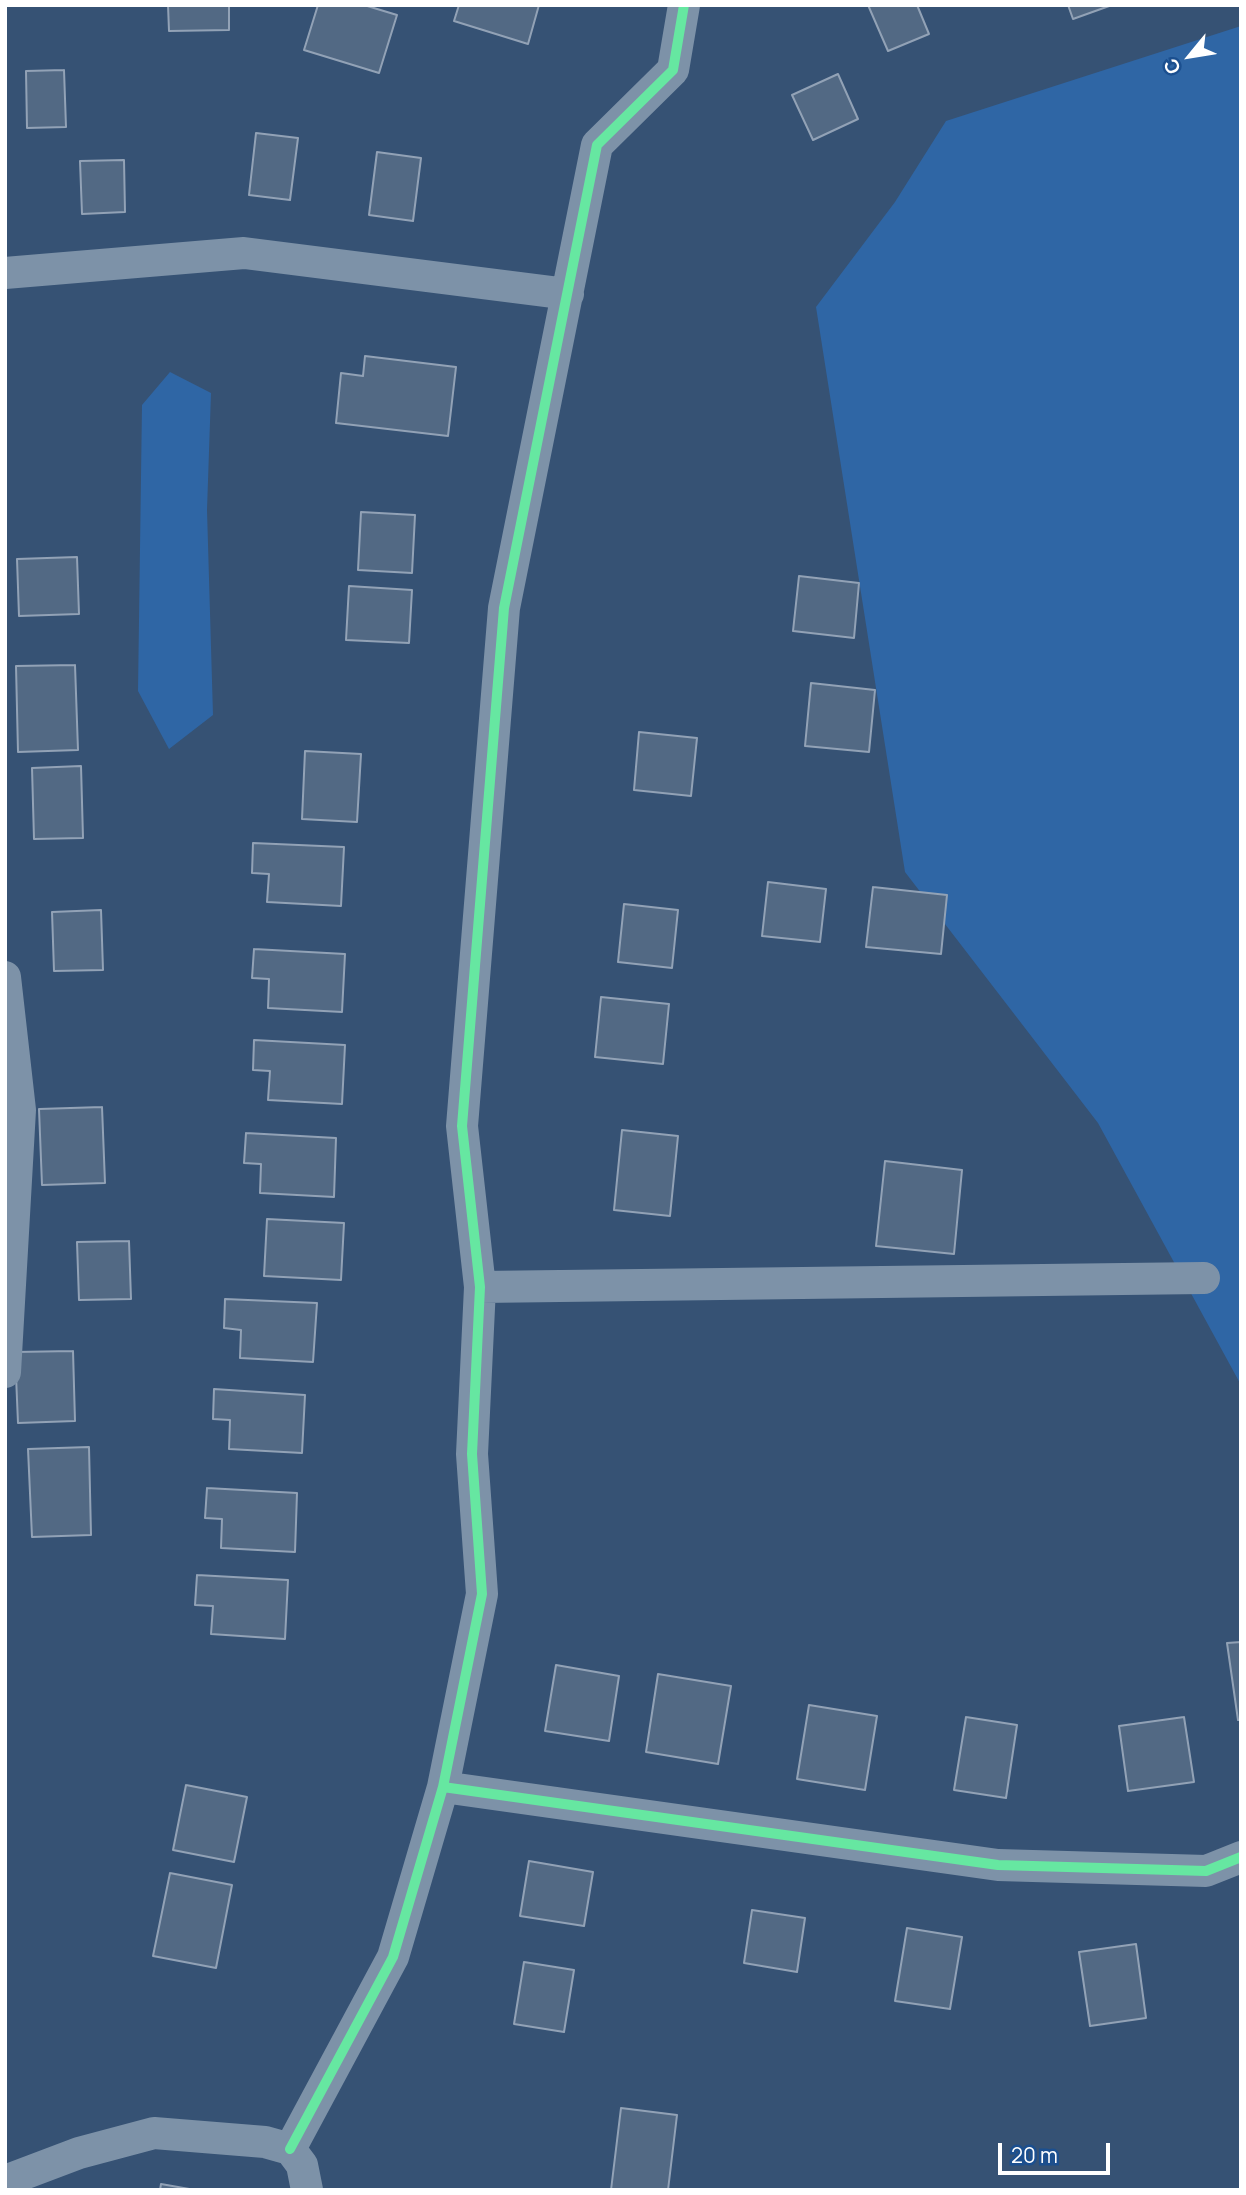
<!DOCTYPE html>
<meta charset="utf-8">
<style>
body{margin:0}
#map{position:relative;width:1246px;height:2195px;overflow:hidden;background:#365274;font-family:Manrope,sans-serif}
canvas{display:block}
.frame{position:absolute;inset:0;border:7px solid #fff;pointer-events:none}
.north{position:absolute;left:1155px;top:21px;width:70px;height:70px;-webkit-text-stroke:5px #1b4f8f;paint-order:stroke;rotate:240deg;font-size:19px;font-weight:700;line-height:28px;text-align:center;color:#fff}
.north::after{content:'';display:block;margin:auto;width:24px;height:32px;background:#fff;clip-path:polygon(50% 0,100% 100%,50% 72%,0 100%)}
.scale{position:absolute;left:998px;top:2143px;width:112px;height:32px;box-sizing:border-box;border:4px solid #fff;border-top:0;padding-left:9px;font-size:21px;line-height:24px;white-space:nowrap;color:#fff;-webkit-text-stroke:5px #1b4f8f;paint-order:stroke}
</style>
<div id="map">
<canvas width="1246" height="2195"></canvas>
<div class="frame"></div>
<div class="north">С</div>
<div class="scale">20 m</div>
</div>
<script>
const c = document.querySelector('canvas').getContext('2d');
c.lineJoin = 'round';
function fillPath(path, color) { c.fillStyle = color; c.fill(path, 'evenodd'); }
const poly = rows => new Path2D(rows.map(r => 'M' + r).join(''));
function trace(path, color, width, dash) { c.strokeStyle = color; c.lineWidth = width; c.lineCap = dash ? 'butt' : 'round'; c.setLineDash(dash || []); c.stroke(path); }
const green = poly([
 [1241,26,1241,1385,1098,1123,905,872,816,307,895,202,946,121],
 [170,372,211,393,207,510,213,715,169,749,138,691,142,405]
]);
const building = poly([
 [168,5,229,5,229,30,169,31,168,5],
 [318,5,364,5,397,15,379,73,304,50,318,5],
 [459,5,539,5,528,44,454,21,459,5],
 [868,5,917,5,929,34,888,51,868,5],
 [1068,5,1112,5,1073,19,1068,5],
 [64,70,66,127,27,128,26,71,64,70],
 [838,74,858,119,813,140,792,95,838,74],
 [256,133,298,138,290,200,249,195,256,133],
 [377,152,421,158,413,221,369,215,377,152],
 [124,160,125,212,82,214,80,161,124,160],
 [365,356,456,367,448,436,336,423,341,373,363,376,365,356],
 [361,512,415,515,412,573,358,570,361,512],
 [77,557,79,614,19,616,17,559,77,557],
 [799,576,859,583,854,638,793,631,799,576],
 [349,586,412,590,409,643,346,640,349,586],
 [75,665,78,750,18,752,16,666,75,665],
 [811,683,875,690,869,752,805,746,811,683],
 [639,732,697,738,691,796,634,790,639,732],
 [305,751,361,754,357,822,302,819,305,751],
 [81,766,83,838,34,839,32,768,81,766],
 [253,843,344,847,341,906,267,902,269,874,252,873,253,843],
 [768,882,826,889,820,942,762,936,768,882],
 [873,887,947,895,941,954,866,947,873,887],
 [624,904,678,910,672,968,618,962,624,904],
 [101,910,103,970,54,971,52,912,101,910],
 [254,949,345,954,342,1012,268,1008,269,979,252,978,254,949],
 [601,997,669,1004,663,1064,595,1057,601,997],
 [254,1040,345,1045,342,1104,268,1100,270,1071,253,1070,254,1040],
 [102,1107,105,1183,42,1185,39,1109,102,1107],
 [622,1130,678,1136,670,1216,614,1210,622,1130],
 [246,1133,336,1138,334,1197,260,1193,261,1164,244,1163,246,1133],
 [885,1161,962,1170,954,1254,876,1246,885,1161],
 [267,1219,344,1223,341,1280,264,1276,267,1219],
 [129,1241,131,1299,79,1300,77,1242,129,1241],
 [225,1299,317,1303,313,1362,240,1358,241,1330,224,1328,225,1299],
 [73,1351,75,1421,18,1423,15,1352,73,1351],
 [214,1389,305,1395,302,1453,229,1449,230,1420,213,1419,214,1389],
 [89,1447,91,1535,32,1537,28,1449,89,1447],
 [207,1488,297,1493,295,1552,221,1548,222,1519,205,1518,207,1488],
 [197,1575,288,1580,285,1639,211,1634,213,1606,195,1605,197,1575],
 [1241,1642,1241,1720,1238,1720,1227,1643,1241,1642],
 [556,1665,619,1676,609,1741,545,1731,556,1665],
 [658,1674,731,1686,718,1764,646,1752,658,1674],
 [809,1705,877,1716,865,1790,797,1779,809,1705],
 [966,1717,1017,1725,1006,1798,954,1790,966,1717],
 [1184,1717,1194,1782,1128,1791,1119,1726,1184,1717],
 [186,1785,247,1797,234,1862,173,1850,186,1785],
 [529,1861,593,1872,584,1926,520,1916,529,1861],
 [170,1873,232,1885,216,1968,153,1956,170,1873],
 [752,1910,805,1918,797,1972,744,1963,752,1910],
 [907,1928,962,1937,950,2009,895,2001,907,1928],
 [1136,1944,1146,2018,1090,2026,1079,1952,1136,1944],
 [524,1962,574,1970,564,2032,514,2024,524,1962],
 [621,2108,677,2115,668,2190,611,2190,621,2108],
 [161,2184,195,2190,160,2190,161,2184]
]);
const minor = poly([
 [5,273,244,253,568,294],
 [5,977,20,1110,5,1372],
 [480,1287,1204,1278],
 [443,1787,998,1865,1206,1871,1241,1857],
 [290,2149,393,1957,443,1787,482,1594,472,1454,480,1287,462,1126,504,608,597,145,673,70,684,5],
 [5,2181,79,2153,154,2133,265,2142,290,2149,302,2165,307,2190]
]);
const cycleway = poly([
 [443,1787,998,1865,1206,1871,1241,1857],
 [290,2149,393,1957,443,1787,482,1594,472,1454,480,1287,462,1126,504,608,597,145,673,70,684,5]
]);
fillPath(green, '#2f66a5');
fillPath(building, '#526984');
trace(building, '#92a2b6', 2);
trace(minor, '#7d92a8', 32);
trace(cycleway, '#66e7a1', 10);
</script>
